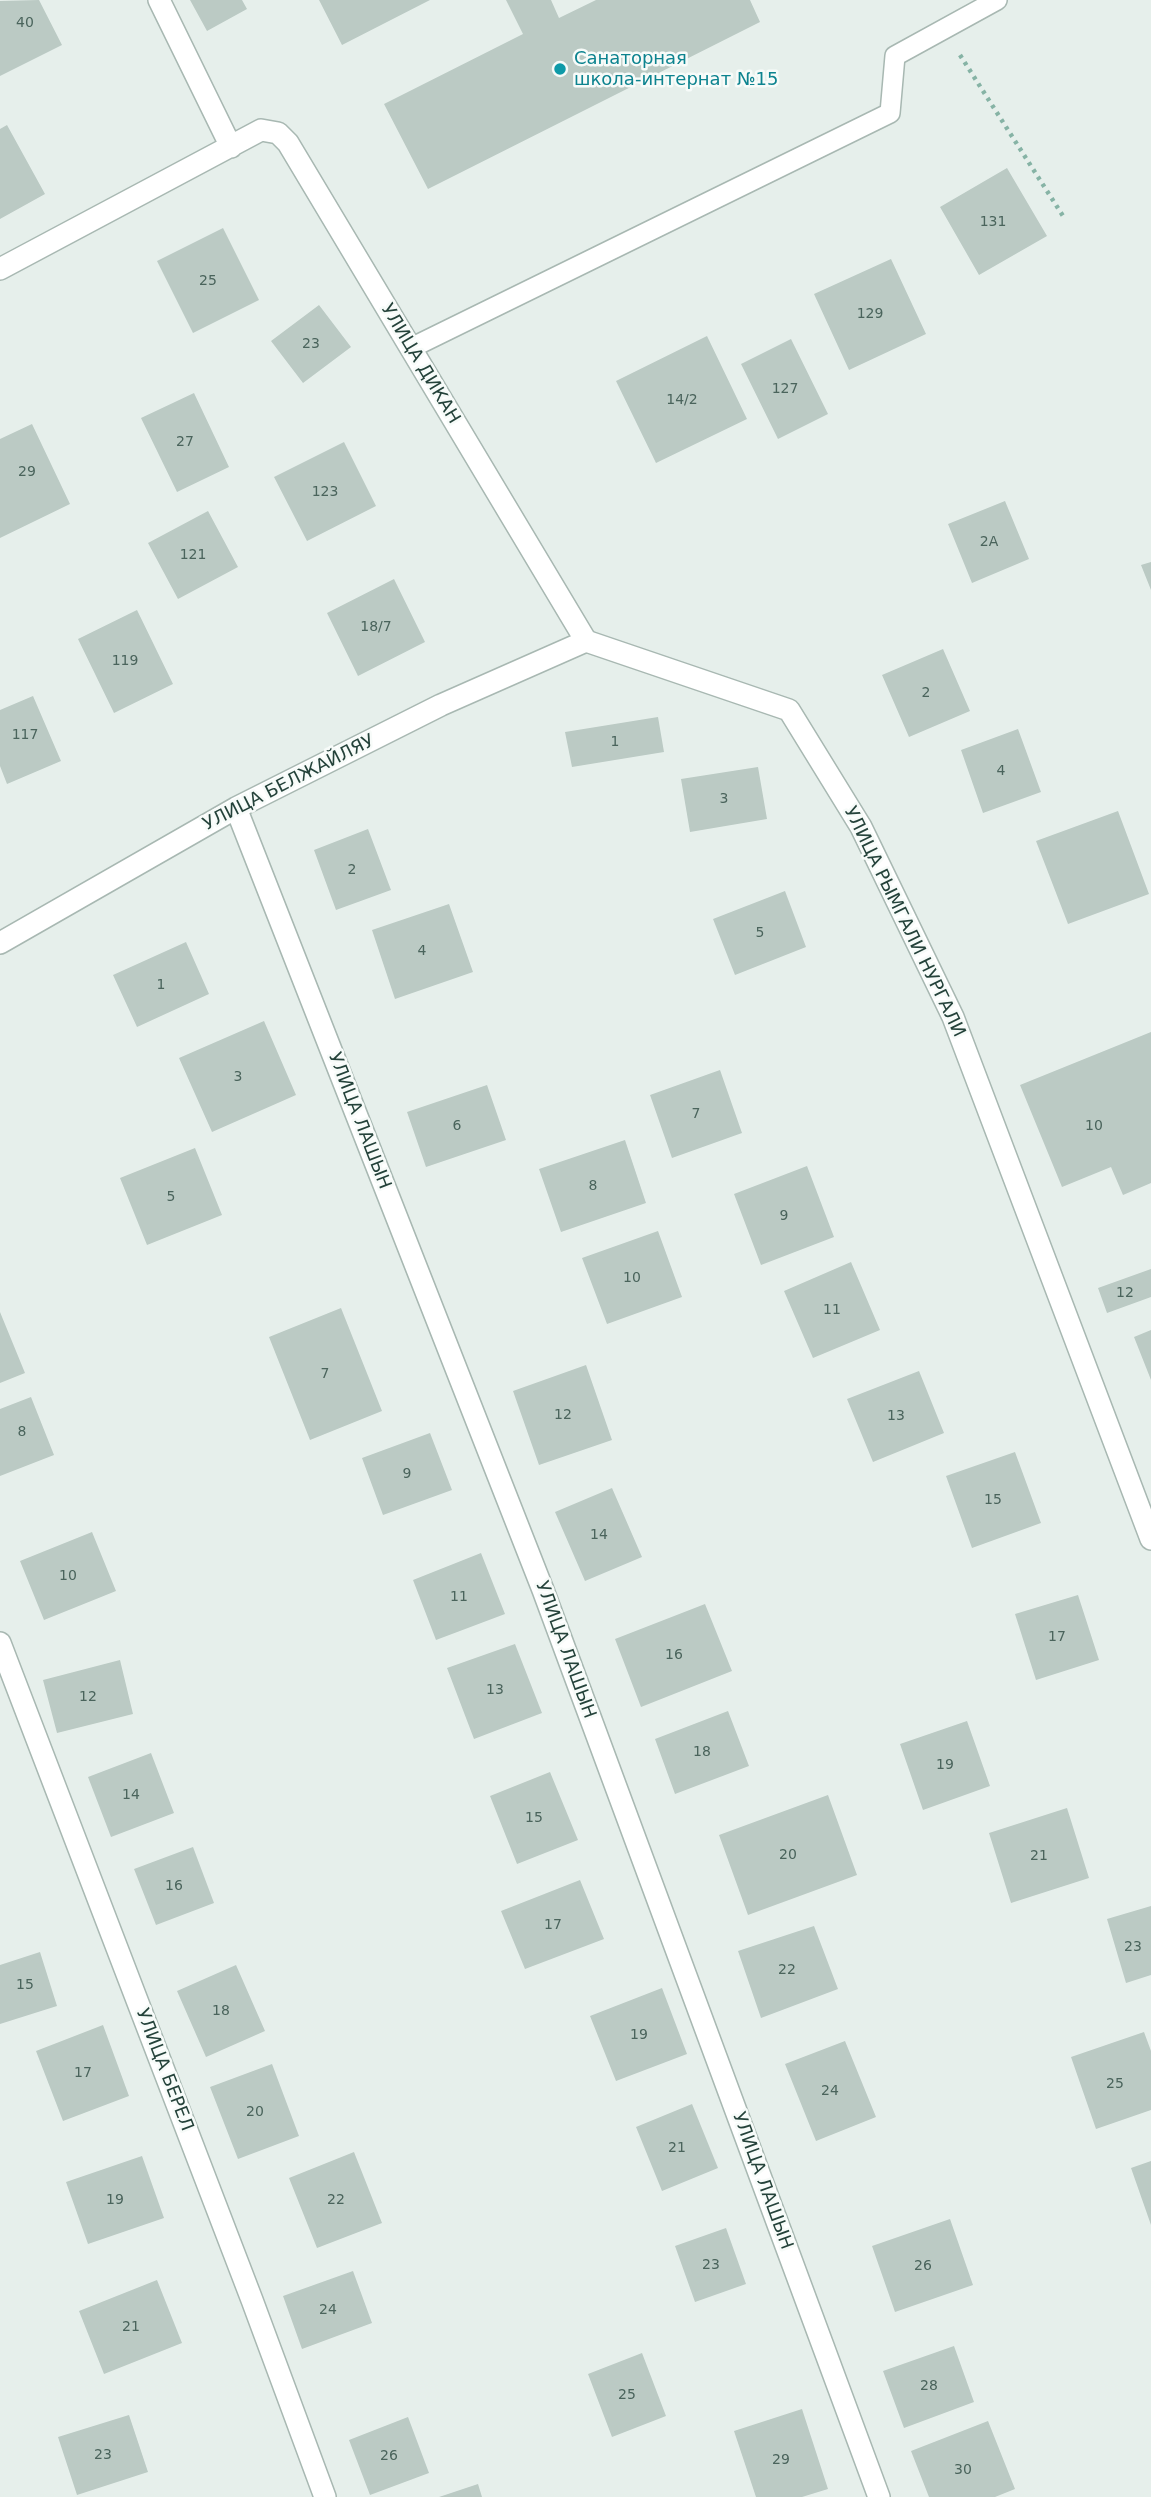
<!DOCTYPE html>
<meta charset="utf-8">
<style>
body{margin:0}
canvas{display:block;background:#e6efeb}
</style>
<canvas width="1151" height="2497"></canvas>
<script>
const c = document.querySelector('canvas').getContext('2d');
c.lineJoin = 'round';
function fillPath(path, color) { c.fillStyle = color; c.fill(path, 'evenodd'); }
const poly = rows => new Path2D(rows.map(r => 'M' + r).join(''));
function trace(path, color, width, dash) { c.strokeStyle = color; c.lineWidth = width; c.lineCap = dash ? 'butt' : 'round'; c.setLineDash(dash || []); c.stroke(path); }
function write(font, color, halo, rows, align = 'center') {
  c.font = font + ' "DejaVu Sans",sans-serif'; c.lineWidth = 5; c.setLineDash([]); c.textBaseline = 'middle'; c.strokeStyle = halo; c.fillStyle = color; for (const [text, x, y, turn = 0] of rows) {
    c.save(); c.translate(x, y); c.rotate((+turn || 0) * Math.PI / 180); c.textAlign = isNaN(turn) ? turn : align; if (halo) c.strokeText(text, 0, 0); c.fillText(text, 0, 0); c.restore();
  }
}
const building = poly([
 [39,0,62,45,0,76,0,1],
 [190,0,242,0,247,9,207,31],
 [319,0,430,0,342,45],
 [506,0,551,0,559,18,596,0,750,0,760,22,428,189,384,104,523,34],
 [7,125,45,194,0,219,0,129],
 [1007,168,1047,236,979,275,940,207],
 [223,228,259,300,193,333,157,261],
 [891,259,926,334,849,370,814,294],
 [319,305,351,347,303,383,271,341],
 [707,336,747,419,656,463,616,381],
 [791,339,828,414,778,439,741,364],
 [194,393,229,467,177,492,141,418],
 [32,424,70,504,0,538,0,439],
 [344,442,376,506,307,541,274,477],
 [1005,501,1029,559,972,583,948,524],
 [208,511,238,567,178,599,148,543],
 [1151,562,1151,590,1141,565],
 [394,579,425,642,358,676,327,613],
 [137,610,173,684,114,713,78,639],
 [943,649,970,711,909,737,882,675],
 [33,696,61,761,7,784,0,766,0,710],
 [658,717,664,752,572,767,565,732],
 [1018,729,1041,792,983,813,961,750],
 [758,767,767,819,690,832,681,779],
 [1118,811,1149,894,1068,924,1036,841],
 [368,829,391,890,336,910,314,850],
 [785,891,806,947,735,975,713,919],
 [449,904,473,972,395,999,372,930],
 [186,942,209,994,137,1027,113,975],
 [264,1021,296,1095,212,1132,179,1058],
 [1151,1032,1151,1183,1123,1195,1111,1167,1062,1187,1020,1085],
 [720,1070,742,1133,672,1158,650,1095],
 [487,1085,506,1140,426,1167,407,1112],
 [625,1140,646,1203,561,1232,539,1169],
 [195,1148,222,1215,147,1245,120,1178],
 [807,1166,834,1237,761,1265,734,1194],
 [658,1231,682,1297,607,1324,582,1258],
 [851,1262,880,1330,813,1358,784,1291],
 [1151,1269,1151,1297,1107,1313,1098,1288],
 [341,1308,382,1411,310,1440,269,1337],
 [0,1312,25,1373,0,1383],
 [1151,1330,1151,1380,1134,1337],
 [586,1365,612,1440,539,1465,513,1391],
 [919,1371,944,1433,873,1462,847,1399],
 [31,1397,54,1455,0,1476,0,1409],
 [430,1433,452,1490,383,1515,362,1458],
 [1015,1452,1041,1523,972,1548,946,1476],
 [612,1488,642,1557,585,1581,555,1512],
 [92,1532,116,1591,44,1620,20,1561],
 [481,1553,505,1614,436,1640,413,1580],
 [1078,1595,1099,1660,1036,1680,1015,1614],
 [705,1604,732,1671,641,1707,615,1639],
 [515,1644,542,1713,474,1739,447,1668],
 [120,1660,133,1714,57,1733,43,1680],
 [728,1711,749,1766,675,1794,655,1739],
 [967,1721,990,1786,923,1810,900,1744],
 [151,1753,174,1813,111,1837,88,1777],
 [550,1772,578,1840,517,1864,490,1796],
 [828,1795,857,1875,748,1915,719,1835],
 [1067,1808,1089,1878,1011,1903,989,1833],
 [193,1847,214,1903,156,1925,134,1869],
 [580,1880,604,1939,525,1969,501,1911],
 [1151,1906,1151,1975,1126,1983,1107,1919],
 [814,1926,838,1989,761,2018,738,1951],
 [40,1952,57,2006,0,2024,0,1965],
 [236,1965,265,2031,206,2057,177,1991],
 [662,1988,687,2054,616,2081,590,2016],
 [103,2025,129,2096,63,2121,36,2051],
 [1144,2032,1151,2051,1151,2110,1096,2129,1071,2057],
 [845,2041,876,2117,816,2141,785,2064],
 [272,2064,299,2136,238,2159,210,2087],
 [692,2104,718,2168,662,2191,636,2127],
 [354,2152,382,2223,317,2248,289,2178],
 [142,2156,164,2218,88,2244,66,2182],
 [1151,2161,1151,2225,1131,2168],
 [950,2219,973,2285,895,2312,872,2246],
 [726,2228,746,2284,695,2302,675,2246],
 [353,2271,372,2323,302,2349,283,2296],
 [157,2280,182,2343,104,2374,79,2311],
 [954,2346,974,2402,904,2428,883,2371],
 [642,2353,666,2416,612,2437,588,2374],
 [802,2409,828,2489,802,2497,756,2497,734,2431],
 [129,2415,148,2472,77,2495,58,2437],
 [408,2417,429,2473,370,2495,349,2440],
 [988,2421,1015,2489,995,2497,929,2497,911,2451],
 [478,2484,482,2497,439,2497]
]);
const path = poly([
 [960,55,1063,216]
]);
const service = poly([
 [411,348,890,113,895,56,997,0]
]);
const minor = poly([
 [159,0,231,147],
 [0,269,261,130,278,133,288,143,586,641,441,705,236,808,0,943],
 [236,808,543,1590,879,2497],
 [0,1643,252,2300,325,2497]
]);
const tertiary = poly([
 [586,641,789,710,861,827,953,1017,1151,1539]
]);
const markers = [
 [560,69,7,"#0f9aa8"]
];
const numberNames = [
 ["40",25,23],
 ["131",993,222],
 ["25",208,281],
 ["129",870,314],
 ["23",311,344],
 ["127",785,389],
 ["14/2",682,400],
 ["27",185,442],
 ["29",27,472],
 ["123",325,492],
 ["2А",989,542],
 ["121",193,555],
 ["18/7",376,627],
 ["119",125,661],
 ["2",926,693],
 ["117",25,735],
 ["1",615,742],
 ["4",1001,771],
 ["3",724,799],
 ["2",352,870],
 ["5",760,933],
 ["4",422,951],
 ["1",161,985],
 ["3",238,1077],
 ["7",696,1114],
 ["6",457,1126],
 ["10",1094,1126],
 ["8",593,1186],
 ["5",171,1197],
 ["9",784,1216],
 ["10",632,1278],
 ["12",1125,1293],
 ["11",832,1310],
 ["7",325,1374],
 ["12",563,1415],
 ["13",896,1416],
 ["8",22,1432],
 ["9",407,1474],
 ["15",993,1500],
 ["14",599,1535],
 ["10",68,1576],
 ["11",459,1597],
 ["17",1057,1637],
 ["16",674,1655],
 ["13",495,1690],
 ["12",88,1697],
 ["18",702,1752],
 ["19",945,1765],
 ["14",131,1795],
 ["15",534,1818],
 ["20",788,1855],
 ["21",1039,1856],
 ["16",174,1886],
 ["17",553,1925],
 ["23",1133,1947],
 ["22",787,1970],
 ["15",25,1985],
 ["18",221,2011],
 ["19",639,2035],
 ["17",83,2073],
 ["25",1115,2084],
 ["24",830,2091],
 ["20",255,2112],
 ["21",677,2148],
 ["19",115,2200],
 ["22",336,2200],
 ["23",711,2265],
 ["26",923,2266],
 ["24",328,2310],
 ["21",131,2327],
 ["28",929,2386],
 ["25",627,2395],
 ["23",103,2455],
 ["26",389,2456],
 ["29",781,2460],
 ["30",963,2470]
];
const cultureNames = [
 ["Санаторная",574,59],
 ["школа-интернат №15",574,80]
];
const streetNames = [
 ["УЛИЦА ДИКАН",420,364,59],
 ["УЛИЦА БЕЛЖАЙЛЯУ",289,783,-27],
 ["УЛИЦА РЫМГАЛИ НУРГАЛИ",904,922,64],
 ["УЛИЦА ЛАШЫН",359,1121,69],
 ["УЛИЦА ЛАШЫН",565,1650,70],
 ["УЛИЦА БЕРЕЛ",164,2070,69],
 ["УЛИЦА ЛАШЫН",762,2181,70]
];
fillPath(building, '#bbcac4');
trace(service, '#a8b8b2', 22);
trace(minor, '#a8b8b2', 24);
trace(tertiary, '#a8b8b2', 24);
trace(path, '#86b3a5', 4.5, [3.5, 5]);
trace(service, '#fff', 19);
trace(minor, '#fff', 21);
trace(tertiary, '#fff', 21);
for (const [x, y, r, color] of markers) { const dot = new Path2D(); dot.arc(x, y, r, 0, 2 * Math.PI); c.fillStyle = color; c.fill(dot); trace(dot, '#f7fbf9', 2.5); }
write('14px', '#4a645c', null, numberNames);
write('18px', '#0d838f', '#f7fbf9', cultureNames, 'left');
write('18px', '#24423a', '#f7fbf9', streetNames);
</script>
